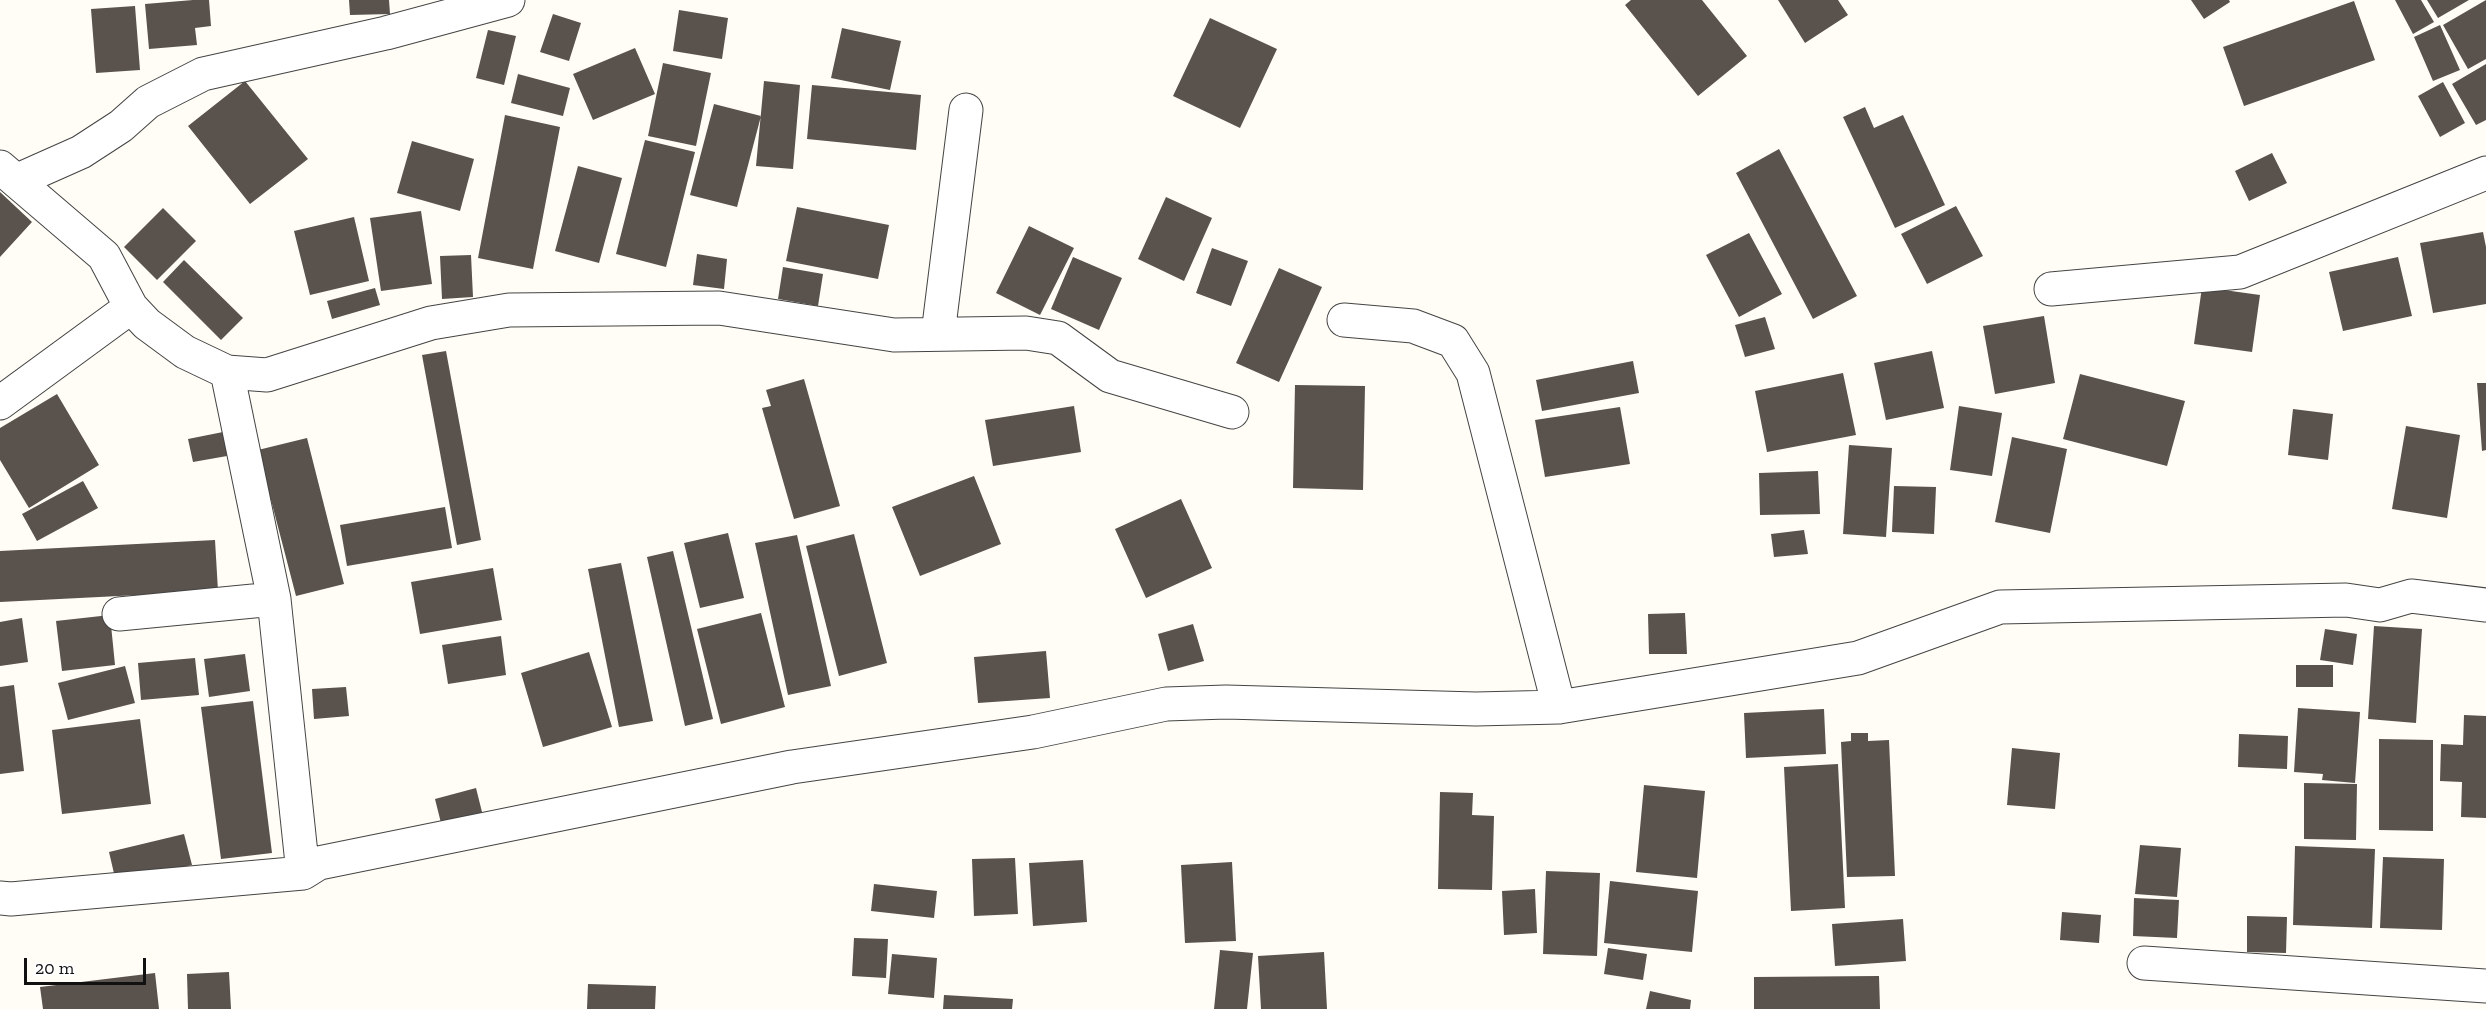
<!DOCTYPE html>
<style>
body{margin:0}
#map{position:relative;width:2486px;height:1009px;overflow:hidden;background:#fffdf5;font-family:"Zilla Slab",serif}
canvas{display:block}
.scale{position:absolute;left:24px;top:958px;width:122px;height:27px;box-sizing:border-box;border:3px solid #111;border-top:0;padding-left:8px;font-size:18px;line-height:21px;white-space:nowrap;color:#111;-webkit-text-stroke:4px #fff;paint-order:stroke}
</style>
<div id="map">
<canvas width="2486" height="1009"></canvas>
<div class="scale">20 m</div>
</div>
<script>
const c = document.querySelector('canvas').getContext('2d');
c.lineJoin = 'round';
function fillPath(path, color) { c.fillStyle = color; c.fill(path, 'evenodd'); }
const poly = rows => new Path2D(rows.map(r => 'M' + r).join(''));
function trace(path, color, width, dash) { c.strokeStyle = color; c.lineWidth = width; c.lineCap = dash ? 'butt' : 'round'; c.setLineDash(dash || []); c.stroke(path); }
const building = poly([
 [193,0,209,0,211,26,195,28,197,45,149,49,145,4],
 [349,0,389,0,390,14,350,15],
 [1631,0,1702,0,1747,56,1698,96,1625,5],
 [1778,0,1838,0,1848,15,1805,43],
 [2191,0,2229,0,2230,2,2204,19],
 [2395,0,2421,0,2434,22,2413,34],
 [2427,0,2469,0,2438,18],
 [2486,0,2486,59,2468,69,2443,25],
 [2354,1,2375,60,2244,106,2223,47],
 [135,6,140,70,96,73,91,9],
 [679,10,728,18,722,59,673,51],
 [553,14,581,23,569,61,540,52],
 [1210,18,1277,49,1240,128,1173,96],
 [2440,25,2460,70,2433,81,2414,37],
 [842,28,901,41,890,90,831,78],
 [488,30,516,36,504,85,476,78],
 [635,48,655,94,593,120,573,74],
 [663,63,711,73,696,146,648,136],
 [2486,64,2486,120,2476,125,2452,84],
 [518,74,570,88,563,116,511,103],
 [245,81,308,159,250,204,188,126],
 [764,81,800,85,793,169,756,166],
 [2443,82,2465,123,2440,137,2418,96],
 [812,85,921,95,916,150,807,139],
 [714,104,761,116,737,207,690,195],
 [1865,107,1874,128,1903,115,1945,205,1895,228,1843,117],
 [505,115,560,127,533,269,478,258],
 [645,140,695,152,666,267,616,254],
 [412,141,474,159,460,211,397,193],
 [1779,149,1857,296,1813,319,1736,173],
 [2272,153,2287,183,2249,201,2235,171],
 [578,166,622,178,599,263,555,251],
 [0,192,32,222,0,257],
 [1166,197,1212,218,1184,281,1138,259],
 [1956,206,1983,256,1927,284,1901,234],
 [797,207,889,225,878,279,786,261],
 [163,208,196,241,157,280,124,247],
 [421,211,432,284,381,291,370,218],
 [354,217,369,281,310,295,294,231],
 [1029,226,1074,248,1040,315,996,293],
 [2483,232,2486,247,2486,304,2433,313,2420,243],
 [1749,233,1782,294,1739,317,1706,255],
 [1212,248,1248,261,1231,306,1196,293],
 [697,254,727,259,724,289,693,285],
 [471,255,473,297,442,299,440,256],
 [1073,257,1122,278,1099,330,1051,309],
 [2398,257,2412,316,2343,331,2329,272],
 [184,260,243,318,221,340,163,282],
 [783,267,823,274,818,306,778,299],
 [1279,268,1322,287,1279,382,1236,363],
 [2202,287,2260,295,2252,352,2194,344],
 [375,288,380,305,332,319,327,301],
 [2044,316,2055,383,1995,394,1983,326],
 [1765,317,1775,349,1745,357,1735,325],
 [446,351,481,540,457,545,422,355],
 [1932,351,1944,408,1886,420,1874,363],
 [1633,361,1639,393,1542,411,1536,380],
 [1843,373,1856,435,1767,452,1755,391],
 [2080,374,2185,401,2167,466,2063,439],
 [804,379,840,506,794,519,762,408,771,406,766,390],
 [2477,383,2486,383,2486,450,2482,451],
 [1295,385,1365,386,1363,490,1293,488],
 [57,394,99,465,29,508,0,460,0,428],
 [1074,406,1081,452,993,466,985,420],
 [1959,406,2002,413,1992,476,1950,470],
 [1620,407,1630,464,1545,477,1535,420],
 [2293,409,2333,414,2328,460,2288,455],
 [2406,426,2460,435,2447,518,2392,509],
 [223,432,227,456,193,462,188,439],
 [2012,437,2067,449,2050,533,1995,522],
 [307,438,344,584,296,596,258,450],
 [1849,445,1892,448,1886,537,1843,534],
 [1818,471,1820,514,1760,515,1759,473],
 [974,476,1001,544,920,576,892,507],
 [83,481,98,508,37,541,22,514],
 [1894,486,1936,487,1934,534,1892,532],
 [1181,499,1212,568,1146,598,1115,529],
 [445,507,452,548,347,566,340,525],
 [1804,530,1808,554,1774,557,1771,534],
 [728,533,744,598,700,608,684,543],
 [854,534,887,663,839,676,806,546],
 [797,535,831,686,788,695,755,543],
 [215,540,218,591,0,602,0,551],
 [673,551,713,719,685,726,647,557],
 [621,563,653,721,619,727,588,569],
 [493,568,502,620,420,634,411,582],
 [761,613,785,707,721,724,697,629],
 [1685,613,1687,654,1649,654,1648,614],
 [110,615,115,665,62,671,56,621],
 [22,618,28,662,0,666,0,622],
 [1193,624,1204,661,1168,671,1158,634],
 [2374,626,2422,629,2416,723,2368,719],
 [2325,629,2357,634,2353,665,2320,660],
 [501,636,506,675,448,684,442,645],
 [1046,651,1050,698,978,703,974,657],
 [589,652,612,727,543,747,521,673],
 [245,654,250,691,209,697,204,659],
 [195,658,199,695,141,700,138,663],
 [2296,665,2333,665,2333,687,2296,687],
 [125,666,135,703,68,720,58,683],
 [14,685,24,771,0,774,0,687],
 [346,687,349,716,314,719,312,689],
 [253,701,272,853,221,859,201,707],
 [2298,708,2360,712,2355,783,2322,780,2323,774,2294,772],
 [1824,709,1826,754,1746,758,1744,713],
 [2464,715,2486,716,2486,818,2461,817,2462,782,2440,781,2441,744,2463,745],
 [140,719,151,804,62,814,52,730],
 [1851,733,1868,733,1868,741,1889,740,1895,876,1847,877,1841,742,1851,741],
 [2239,734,2288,736,2287,769,2238,767],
 [2379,739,2433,740,2433,831,2379,830],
 [2012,748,2060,753,2055,809,2007,805],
 [1838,764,1845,908,1791,911,1784,767],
 [2304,783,2357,784,2356,840,2304,839],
 [1644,785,1705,791,1697,878,1636,872],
 [476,788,483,816,442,827,435,799],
 [1440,792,1473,793,1472,815,1494,816,1492,890,1438,889],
 [184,834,192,865,116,882,109,852],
 [2140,845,2181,848,2177,897,2135,894],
 [2295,846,2375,849,2372,928,2293,925],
 [2383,857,2444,859,2442,930,2380,928],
 [1015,858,1018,914,974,916,972,859],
 [1083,860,1087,922,1033,926,1029,863],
 [1232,862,1236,941,1185,943,1181,865],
 [1546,871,1600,873,1597,956,1543,954],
 [1610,881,1698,891,1692,952,1604,943],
 [874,884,937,891,934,918,871,911],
 [1535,889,1537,933,1504,935,1502,891],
 [2134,898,2179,900,2177,938,2133,936],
 [2062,912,2101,915,2099,943,2060,940],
 [2247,916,2287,917,2286,953,2247,952],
 [1903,919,1906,961,1835,966,1832,924],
 [854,938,888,939,886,978,852,976],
 [1608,948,1647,954,1643,980,1604,974],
 [1220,950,1253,953,1247,1009,1214,1009],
 [1324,952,1327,1009,1261,1009,1258,956],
 [892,954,937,958,934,998,888,994],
 [229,972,231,1009,188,1009,187,974],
 [155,973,159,1009,43,1009,40,987],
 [1879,976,1880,1009,1754,1009,1754,977],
 [588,984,656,986,655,1009,587,1009],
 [1650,991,1691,1000,1690,1009,1646,1009],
 [944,995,1013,999,1012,1009,943,1009]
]);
const minor = poly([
 [0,167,104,256,131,307,147,324,185,352,227,372,267,375,431,323,509,310,719,308,894,335,1026,333,1058,338,1110,376,1232,412],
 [18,180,81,152,121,126,148,102,203,74,386,33,508,0],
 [2051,289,2240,272,2486,173],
 [1344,320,1413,326,1453,341,1473,373,1559,707],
 [938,334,966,110],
 [227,372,274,599,303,873],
 [0,403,131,307],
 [119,614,274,599],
 [0,898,11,899,303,873,319,863,792,767,1033,732,1166,704,1226,702,1476,709,1559,707,1858,658,2000,607,2346,600,2380,605,2411,596,2486,605],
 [2144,963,2486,986]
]);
fillPath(building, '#5a524d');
trace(minor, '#444', 35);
trace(minor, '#fff', 33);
</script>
